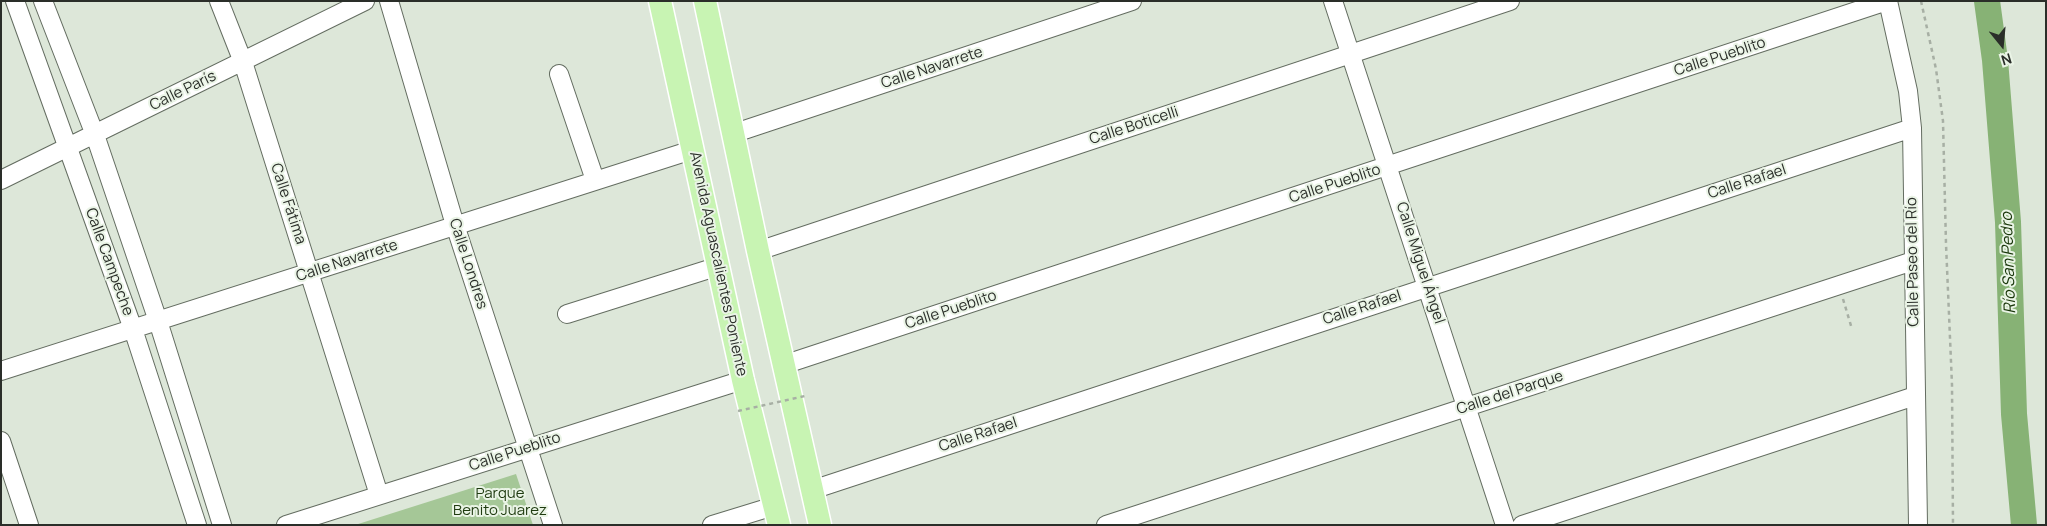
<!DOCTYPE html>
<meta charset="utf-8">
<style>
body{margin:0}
#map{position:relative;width:2047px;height:526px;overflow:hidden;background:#dde7d9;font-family:Manrope,sans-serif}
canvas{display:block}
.frame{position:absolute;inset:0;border:2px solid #2a2e29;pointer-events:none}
.north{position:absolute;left:1977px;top:20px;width:50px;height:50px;-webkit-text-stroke:4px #eaf4e6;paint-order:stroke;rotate:163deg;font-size:14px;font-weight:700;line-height:20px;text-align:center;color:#2a2e29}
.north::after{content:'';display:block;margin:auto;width:18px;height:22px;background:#2a2e29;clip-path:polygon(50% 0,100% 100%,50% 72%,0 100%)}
</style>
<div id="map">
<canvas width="2047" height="526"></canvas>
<div class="frame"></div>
<div class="north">N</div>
</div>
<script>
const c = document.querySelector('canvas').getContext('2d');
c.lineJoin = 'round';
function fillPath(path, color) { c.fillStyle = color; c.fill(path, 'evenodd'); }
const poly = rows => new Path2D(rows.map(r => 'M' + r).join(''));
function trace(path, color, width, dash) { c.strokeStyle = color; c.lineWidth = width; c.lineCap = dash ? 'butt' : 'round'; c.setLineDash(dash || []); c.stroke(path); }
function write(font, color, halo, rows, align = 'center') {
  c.font = font + ' Manrope,sans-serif'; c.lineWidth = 4; c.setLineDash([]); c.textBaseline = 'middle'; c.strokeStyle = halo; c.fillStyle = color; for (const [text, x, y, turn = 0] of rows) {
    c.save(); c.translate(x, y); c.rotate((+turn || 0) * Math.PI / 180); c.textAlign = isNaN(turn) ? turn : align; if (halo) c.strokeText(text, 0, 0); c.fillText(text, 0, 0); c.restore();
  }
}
const green = poly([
 [516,474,533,525,355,525]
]);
const river = poly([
 [1987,1,1995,60,2008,222,2014,414,2024,525]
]);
const path = poly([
 [1921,1,1936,69,1943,121,1946,244,1952,385,1953,525],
 [1843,299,1852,329]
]);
const minor = poly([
 [15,1,133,329,197,525],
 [43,1,95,135,158,321,222,525],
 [219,1,243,62,379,495],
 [389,1,455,225,553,525],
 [1333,1,1505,525],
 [1888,1,1908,91,1912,128,1918,525],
 [559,74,595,180],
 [732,134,1132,1],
 [1,180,365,1],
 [758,251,1510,1],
 [567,314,719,266],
 [783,365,1887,1],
 [1,371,692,150],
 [1,441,29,525],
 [812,490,1912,128],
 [286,525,743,380],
 [712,525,774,506],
 [1106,525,1913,261],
 [1522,525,1915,396]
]);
const major = poly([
 [660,1,743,380,779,525],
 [705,1,758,251,820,525]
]);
const pathBridge = poly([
 [738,411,805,396]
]);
const streetNames = [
 ["Calle Pueblito",1720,57,-18],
 ["Calle Navarrete",932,68,-18],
 ["Calle París",183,91,-26],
 ["Calle Boticelli",1134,126,-18],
 ["Calle Rafael",1747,182,-18],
 ["Calle Pueblito",1335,184,-18],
 ["Calle Fátima",288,204,72],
 ["Calle Navarrete",347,261,-18],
 ["Calle Campeche",109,262,70],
 ["Calle Paseo del Río",1913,262,-91],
 ["Calle Miguel Ángel",1420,263,72],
 ["Calle Londres",468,264,72],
 ["Avenida Aguascalientes Poniente",718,264,78],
 ["Calle Rafael",1362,308,-18],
 ["Calle Pueblito",951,310,-18],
 ["Calle del Parque",1510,393,-18],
 ["Calle Rafael",978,435,-18],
 ["Calle Pueblito",515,452,-18]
];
const parkNames = [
 ["Parque",500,494],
 ["Benito Juarez",500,511]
];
const waterNames = [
 ["Río San Pedro",2009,263,-92]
];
fillPath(green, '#a5c797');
trace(river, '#87b275', 26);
trace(minor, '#646d61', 20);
trace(major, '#fff', 25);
trace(path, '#a7afa4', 2.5, [4, 4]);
trace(minor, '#fff', 18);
trace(major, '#c8f4b3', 22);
trace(pathBridge, '#a7afa4', 2.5, [4, 4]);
write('15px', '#2a2e29', '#eaf4e6', streetNames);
write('15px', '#1f3b10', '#eaf4e6', parkNames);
write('italic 16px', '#19360a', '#eaf4e6', waterNames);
</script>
